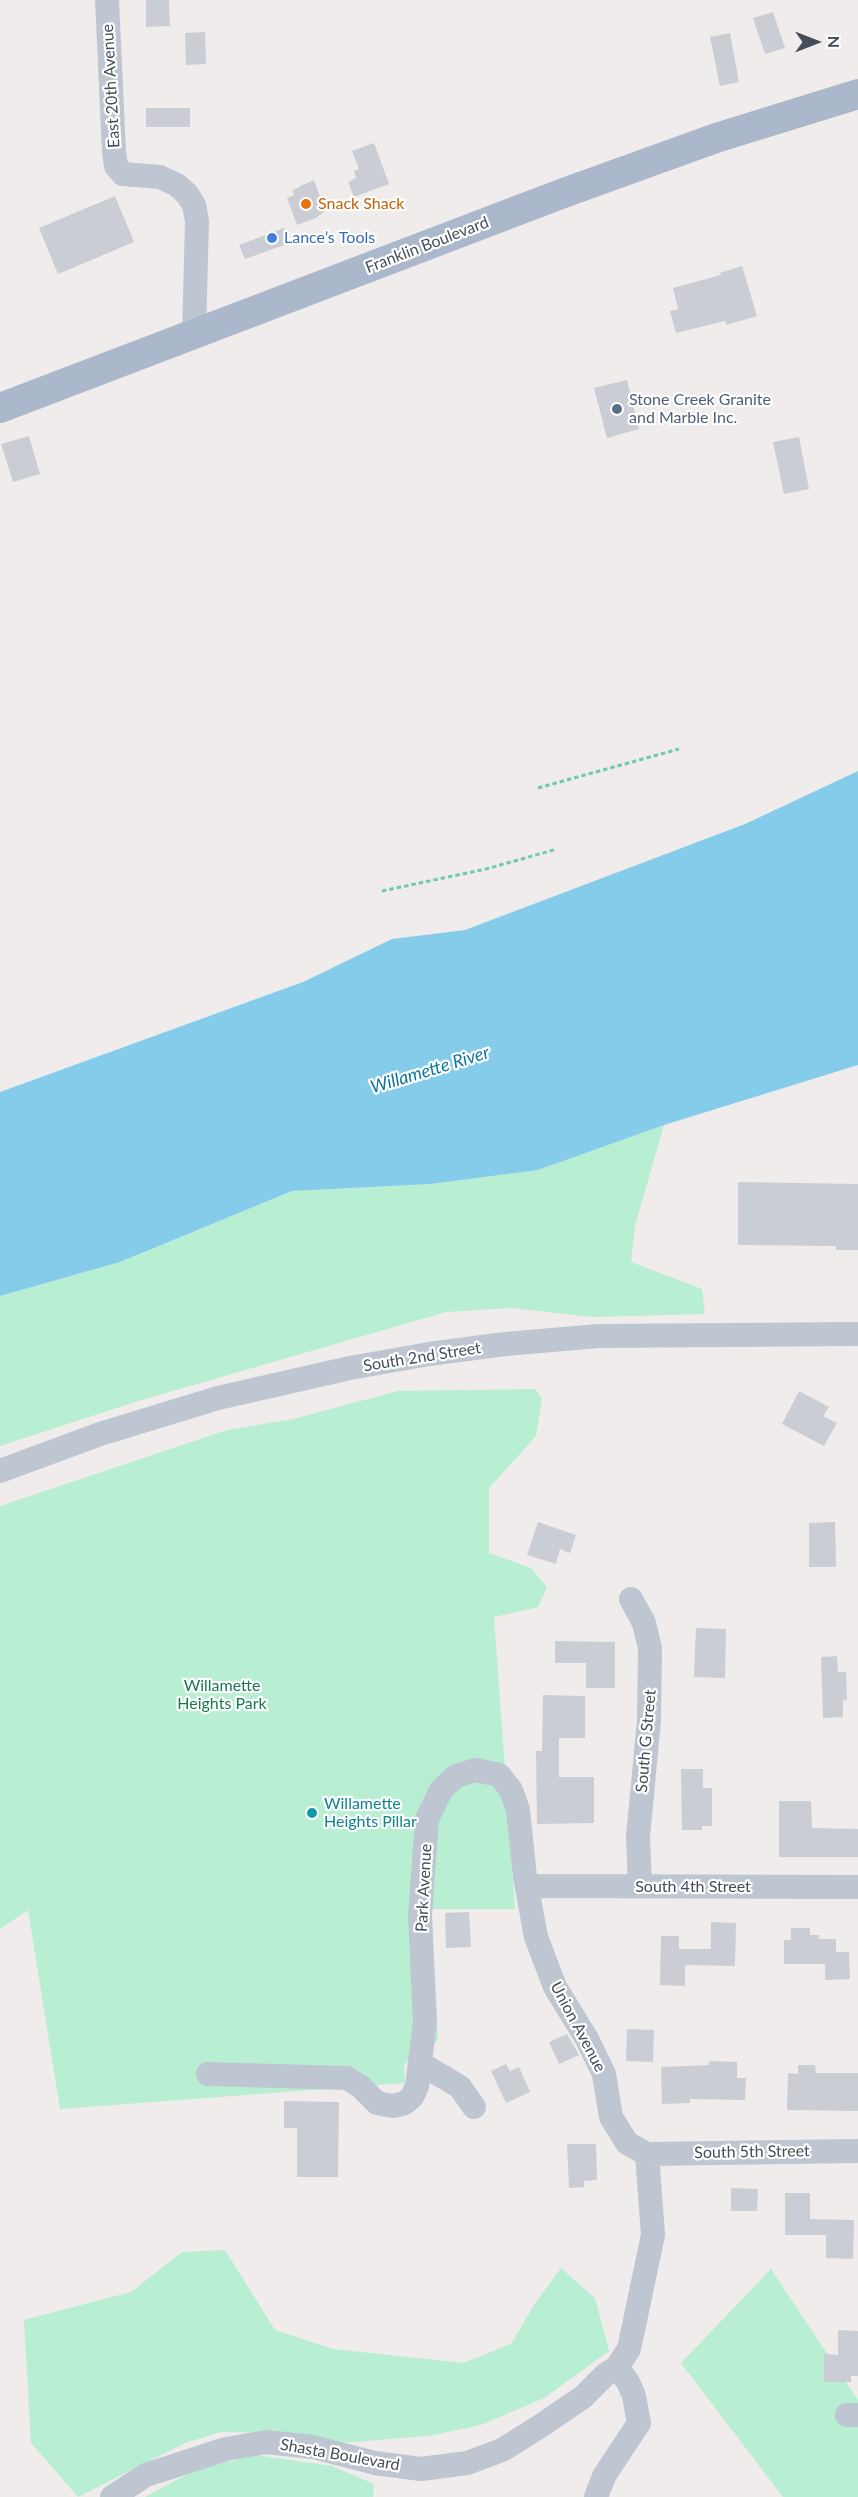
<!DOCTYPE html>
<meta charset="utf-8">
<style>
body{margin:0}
#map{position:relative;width:858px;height:2497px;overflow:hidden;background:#efeceb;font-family:Lato,sans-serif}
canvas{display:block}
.north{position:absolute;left:786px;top:12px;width:60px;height:60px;-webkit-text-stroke:4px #fff;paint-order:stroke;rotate:90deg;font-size:16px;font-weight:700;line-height:24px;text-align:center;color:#444d59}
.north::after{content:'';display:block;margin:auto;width:21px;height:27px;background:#444d59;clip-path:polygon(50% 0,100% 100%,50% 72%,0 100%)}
</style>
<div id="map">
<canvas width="858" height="2497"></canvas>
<div class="north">N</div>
</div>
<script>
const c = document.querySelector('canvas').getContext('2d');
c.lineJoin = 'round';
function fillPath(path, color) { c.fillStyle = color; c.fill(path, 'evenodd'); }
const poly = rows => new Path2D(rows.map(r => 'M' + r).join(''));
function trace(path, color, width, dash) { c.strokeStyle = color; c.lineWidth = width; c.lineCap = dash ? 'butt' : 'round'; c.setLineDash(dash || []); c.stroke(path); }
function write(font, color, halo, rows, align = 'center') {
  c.font = font + ' Lato,sans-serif'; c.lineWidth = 4.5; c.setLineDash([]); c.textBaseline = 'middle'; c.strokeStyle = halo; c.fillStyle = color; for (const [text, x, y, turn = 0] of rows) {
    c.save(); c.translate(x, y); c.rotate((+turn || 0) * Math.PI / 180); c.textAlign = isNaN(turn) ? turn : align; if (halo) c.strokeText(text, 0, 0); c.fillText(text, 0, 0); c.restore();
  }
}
const green = poly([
 [664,1125,635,1226,631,1262,702,1289,705,1314,592,1317,511,1308,446,1312,138,1401,0,1446,0,1296,120,1262,292,1191,431,1184,538,1170],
 [535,1389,542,1399,536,1436,489,1488,489,1553,531,1568,547,1587,538,1607,494,1617,515,1909,430,1909,438,2040,404,2064,405,2083,60,2109,28,1910,0,1929,0,1506,227,1430,293,1419,398,1391],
 [225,2250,275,2330,333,2349,464,2363,511,2344,534,2305,561,2268,595,2298,609,2351,544,2398,481,2425,428,2436,340,2443,283,2433,221,2432,185,2443,78,2497,31,2443,24,2320,131,2292,182,2252],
 [771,2269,858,2400,858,2497,783,2497,681,2363],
 [256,2455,332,2466,374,2484,373,2497,145,2497,197,2469]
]);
const water = poly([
 [858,771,858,1065,664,1125,538,1170,431,1184,292,1191,120,1262,0,1296,0,1092,303,982,392,939,465,930,745,824]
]);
const building = poly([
 [146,0,169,0,170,26,146,27],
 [773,12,785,48,765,54,753,18],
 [205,32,206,64,186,65,185,33],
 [730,33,739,82,720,86,710,37],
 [146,108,190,108,190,127,146,127],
 [374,143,389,184,354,197,348,182,356,178,354,171,359,169,352,151],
 [314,180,325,211,316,218,297,225,287,198,294,195,292,190,300,187,300,186],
 [115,196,134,242,58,274,39,228],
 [284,228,290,243,245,259,239,245],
 [742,266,757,316,726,325,725,321,676,333,670,311,678,309,673,288,721,275,720,273],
 [627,380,639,429,607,438,594,388],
 [29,436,40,474,13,482,1,444],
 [799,437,809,489,784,494,773,442],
 [738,1182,858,1184,858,1250,836,1250,836,1246,738,1245],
 [799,1391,829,1407,823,1416,837,1423,824,1446,782,1424],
 [538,1522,576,1535,570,1553,560,1549,556,1564,527,1555],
 [835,1522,836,1567,809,1567,809,1523],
 [696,1628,726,1629,725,1678,694,1677],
 [555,1641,615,1642,615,1688,586,1688,586,1663,555,1663],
 [837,1656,838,1672,846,1672,847,1700,843,1700,843,1717,823,1718,821,1657],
 [543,1695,585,1696,585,1738,559,1738,559,1777,594,1777,594,1823,537,1824,536,1751,542,1751],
 [681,1769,703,1769,703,1788,712,1788,712,1826,702,1826,702,1830,682,1830],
 [779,1801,811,1801,812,1828,858,1829,858,1857,779,1857],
 [469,1912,471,1947,446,1948,445,1913],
 [711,1922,736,1923,735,1966,685,1965,685,1986,660,1985,661,1936,679,1936,679,1949,711,1949],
 [791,1928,810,1928,810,1935,819,1935,819,1939,836,1939,836,1952,849,1952,850,1979,825,1980,825,1964,784,1964,784,1940,791,1940],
 [627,2029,654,2030,653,2062,626,2061],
 [567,2034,579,2055,559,2064,549,2042],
 [709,2061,737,2062,737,2078,746,2078,745,2100,690,2099,690,2103,662,2104,661,2067,709,2065],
 [506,2064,510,2071,519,2067,530,2092,506,2103,491,2071],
 [798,2065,815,2065,816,2073,858,2073,858,2111,787,2110,788,2073,798,2074],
 [284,2101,339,2102,338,2177,297,2177,297,2128,284,2128],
 [567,2144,596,2144,597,2180,584,2181,584,2187,569,2188],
 [731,2188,758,2189,757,2211,731,2211],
 [785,2193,810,2193,810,2219,854,2220,853,2259,826,2258,826,2235,785,2235],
 [838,2330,858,2331,858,2376,851,2376,851,2382,824,2382,824,2354,838,2355]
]);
const path = poly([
 [538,788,679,749],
 [382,891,486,869,557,849]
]);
const minor = poly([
 [107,0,114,152,116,166,123,174,160,177,177,185,187,194,194,205,197,221,194,333],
 [0,1471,100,1434,218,1398,350,1368,429,1354,505,1344,599,1336,858,1334],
 [631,1599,644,1623,650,1648,649,1720,638,1837,640,1886],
 [527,1886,858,1887],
 [420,2063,460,2087,474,2107],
 [208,2074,347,2078,361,2087,377,2103,393,2106,405,2103,412,2097,417,2086,425,2022,420,1915,427,1819,441,1790,456,1776,476,1770,499,1775,511,1790,518,1810,525,1877,536,1937,555,1987,587,2039,604,2074,611,2117,627,2143,647,2154,858,2151],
 [847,2415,858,2415],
 [112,2497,146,2475,226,2449,266,2442,313,2447,375,2463,421,2469,467,2463,502,2450,539,2427,583,2397,606,2374,617,2367,629,2349,653,2235,647,2154],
 [596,2497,604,2476,639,2423,634,2396,628,2382,617,2367]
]);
const major = poly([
 [0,408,561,194,716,138,858,94]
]);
const markers = [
 [306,204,6,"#e8710a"],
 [272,238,6,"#3f7fe0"],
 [617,409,6,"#5c6f8a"],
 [312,1813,6,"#0f9aa8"]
];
const streetNames = [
 ["East 20th Avenue",111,86,-93],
 ["Franklin Boulevard",427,245,-21],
 ["South 2nd Street",422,1357,-9],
 ["South G Street",646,1741,-85],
 ["South 4th Street",693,1887],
 ["Park Avenue",424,1888,-87],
 ["Union Avenue",578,2027,62],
 ["South 5th Street",752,2152,-1],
 ["Shasta Boulevard",340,2455,10]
];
const foodNames = [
 ["Snack Shack",318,204]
];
const shopNames = [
 ["Lance’s Tools",284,238]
];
const serviceNames = [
 ["Stone Creek Granite",629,400],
 ["and Marble Inc.",629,418]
];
const parkNames = [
 ["Willamette",222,1686],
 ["Heights Park",222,1704]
];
const cultureNames = [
 ["Willamette",324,1804],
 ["Heights Pillar",324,1822]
];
const waterNames = [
 ["Willamette River",430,1070,-17]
];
fillPath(green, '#b8eed2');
fillPath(water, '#85cceb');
fillPath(building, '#cbcdd4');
trace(path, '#71cba7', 3, [4.5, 3]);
trace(minor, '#bec6d1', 24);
trace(major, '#abb8cb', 30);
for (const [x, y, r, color] of markers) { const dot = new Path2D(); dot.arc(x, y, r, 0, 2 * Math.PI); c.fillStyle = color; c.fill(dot); trace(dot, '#fff', 2); }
write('16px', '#444d59', '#fff', streetNames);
write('16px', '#c56008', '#fff', foodNames, 'left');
write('16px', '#366cbe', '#fff', shopNames, 'left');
write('16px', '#4e5e75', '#fff', serviceNames, 'left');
write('16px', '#167950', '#fff', parkNames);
write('16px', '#0d838f', '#fff', cultureNames, 'left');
write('italic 18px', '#0c76a4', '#fff', waterNames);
</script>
